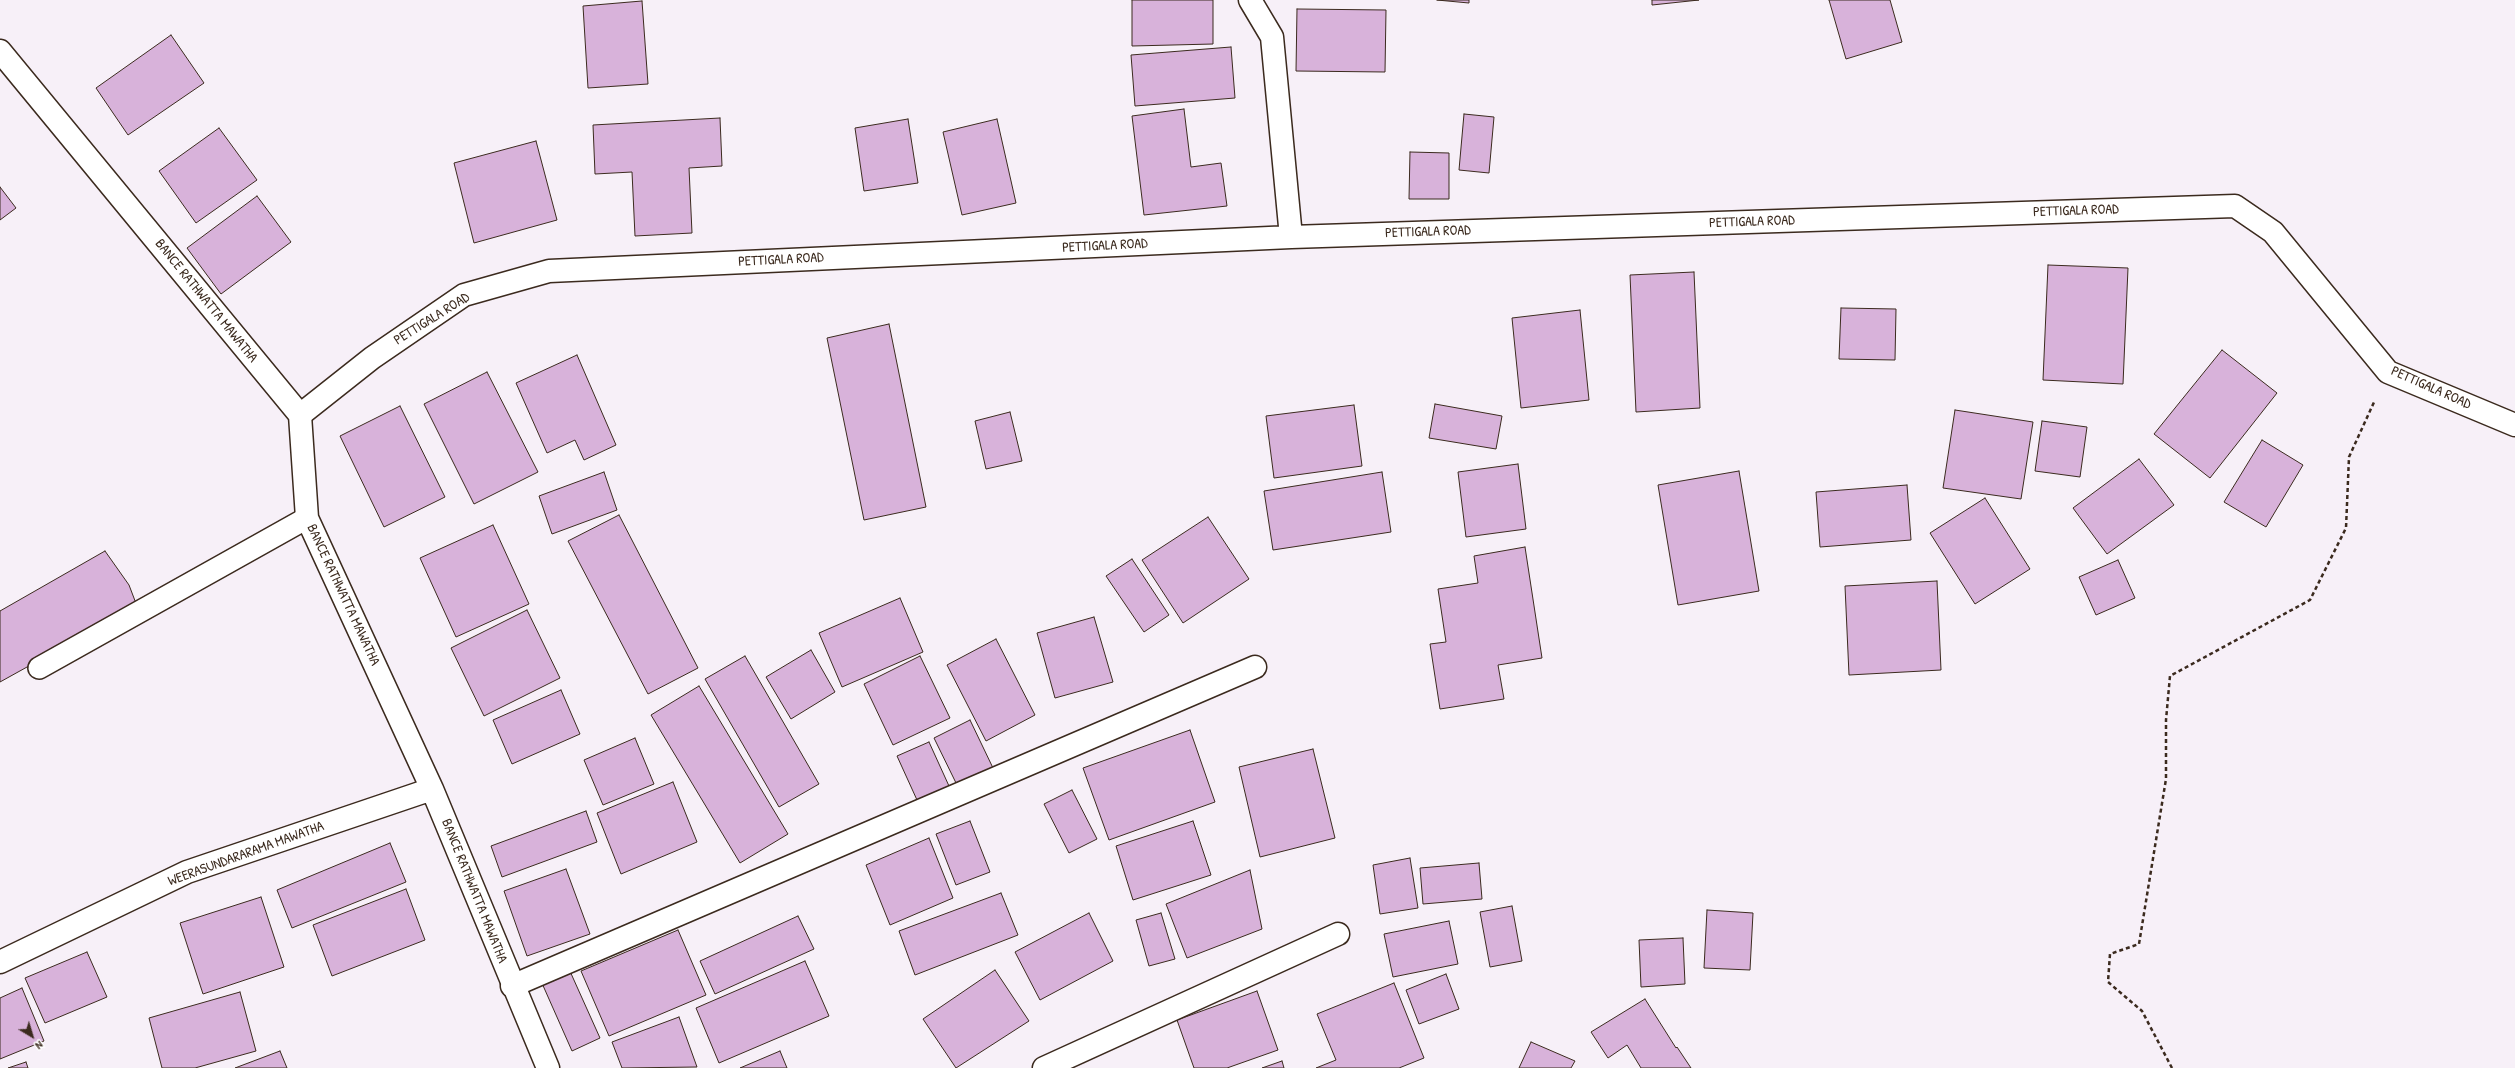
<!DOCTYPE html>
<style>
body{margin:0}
#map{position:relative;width:2515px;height:1068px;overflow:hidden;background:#f7f0f8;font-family:"Patrick Hand",sans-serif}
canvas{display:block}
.north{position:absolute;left:12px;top:1016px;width:40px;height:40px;-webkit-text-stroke:3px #fff;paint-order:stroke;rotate:142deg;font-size:11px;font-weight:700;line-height:16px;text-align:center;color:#3b2a1e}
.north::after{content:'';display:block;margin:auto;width:14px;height:18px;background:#3b2a1e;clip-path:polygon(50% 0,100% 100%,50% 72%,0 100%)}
</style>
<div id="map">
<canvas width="2515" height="1068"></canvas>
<div class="north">N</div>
</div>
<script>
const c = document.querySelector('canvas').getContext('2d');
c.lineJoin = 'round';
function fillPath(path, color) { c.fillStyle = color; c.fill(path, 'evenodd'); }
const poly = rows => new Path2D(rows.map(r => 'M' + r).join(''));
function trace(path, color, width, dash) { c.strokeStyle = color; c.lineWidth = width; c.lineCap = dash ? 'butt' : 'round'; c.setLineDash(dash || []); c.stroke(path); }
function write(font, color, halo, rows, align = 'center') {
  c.font = font + ' "Patrick Hand",sans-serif'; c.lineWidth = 3; c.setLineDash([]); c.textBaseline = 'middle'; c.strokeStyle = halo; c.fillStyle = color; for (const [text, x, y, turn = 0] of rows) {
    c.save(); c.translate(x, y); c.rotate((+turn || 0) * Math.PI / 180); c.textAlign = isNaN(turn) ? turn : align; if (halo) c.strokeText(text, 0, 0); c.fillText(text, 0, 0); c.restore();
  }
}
const building = poly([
 [1132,0,1213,0,1213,44,1132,46,1132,0],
 [1437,0,1469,0,1469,3,1437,0],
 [1652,0,1699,0,1652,5,1652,0],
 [1829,0,1890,0,1902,42,1846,59,1829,0],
 [642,1,648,84,588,88,583,6,642,1],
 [1297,9,1386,10,1385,72,1296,71,1297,9],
 [171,35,204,83,128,135,96,88,171,35],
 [1231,47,1235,98,1135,106,1131,55,1231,47],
 [1184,109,1191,167,1221,163,1227,206,1144,215,1132,116,1184,109],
 [1464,114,1494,117,1489,173,1459,170,1464,114],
 [720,118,722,166,689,168,692,233,635,236,632,172,595,174,593,125,720,118],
 [908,119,918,183,864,191,855,128,908,119],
 [997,119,1016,203,962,215,943,132,997,119],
 [219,128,257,180,196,223,159,171,219,128],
 [536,141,557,220,474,243,454,163,536,141],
 [1410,152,1449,153,1449,199,1409,199,1410,152],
 [0,187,16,208,0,220,0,187],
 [257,196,291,242,221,294,187,248,257,196],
 [2048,265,2128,268,2123,384,2043,380,2048,265],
 [1694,272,1700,408,1636,412,1630,275,1694,272],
 [1841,308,1896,309,1895,360,1839,359,1841,308],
 [1580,310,1589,400,1521,408,1512,318,1580,310],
 [889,324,926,507,864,520,827,338,889,324],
 [2222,350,2277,393,2210,478,2154,434,2222,350],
 [577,355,616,445,584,460,575,440,547,453,516,383,577,355],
 [487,372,538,472,474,504,424,404,487,372],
 [1435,404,1502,416,1496,449,1429,438,1435,404],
 [1354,405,1362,466,1274,478,1266,416,1354,405],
 [400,406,445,497,384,527,340,436,400,406],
 [1955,410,2033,422,2021,499,1943,488,1955,410],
 [1010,412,1022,461,986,469,975,421,1010,412],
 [2042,421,2087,427,2080,477,2035,471,2042,421],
 [2262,440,2303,465,2266,527,2224,502,2262,440],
 [2139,459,2174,505,2107,554,2073,508,2139,459],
 [1518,464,1526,529,1466,537,1458,472,1518,464],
 [1739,471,1759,591,1678,605,1658,485,1739,471],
 [604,472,617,510,552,534,539,496,604,472],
 [1382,472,1391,532,1273,550,1264,491,1382,472],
 [1907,485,1911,540,1820,547,1816,492,1907,485],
 [1985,498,2030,569,1975,604,1930,533,1985,498],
 [619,515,698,668,648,694,568,541,619,515],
 [1208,517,1249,579,1183,623,1142,560,1208,517],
 [493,525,529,604,456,637,420,558,493,525],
 [1525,547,1542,658,1498,665,1504,699,1440,709,1430,644,1446,642,1438,589,1478,583,1474,556,1525,547],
 [105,551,129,585,137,606,0,682,0,611,105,551],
 [1132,559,1169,615,1144,632,1106,576,1132,559],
 [2118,560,2135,598,2096,615,2079,577,2118,560],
 [1937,581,1941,670,1849,675,1845,586,1937,581],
 [900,598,923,652,842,687,819,633,900,598],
 [527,610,560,678,484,716,451,648,527,610],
 [1094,617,1113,682,1055,698,1037,633,1094,617],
 [996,639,1035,715,986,741,947,665,996,639],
 [811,650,835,692,791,719,766,677,811,650],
 [745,656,819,784,779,807,705,679,745,656],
 [920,656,950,718,893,745,864,684,920,656],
 [699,686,788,834,740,863,651,715,699,686],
 [561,690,580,734,512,764,493,720,561,690],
 [970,720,993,768,957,785,934,738,970,720],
 [1190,730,1215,802,1109,840,1083,768,1190,730],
 [635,738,654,784,603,805,584,760,635,738],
 [929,742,949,786,917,800,897,756,929,742],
 [1313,749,1335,838,1260,857,1239,767,1313,749],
 [673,782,697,842,621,874,597,813,673,782],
 [1072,790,1097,839,1069,853,1044,804,1072,790],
 [586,811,597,842,502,877,491,846,586,811],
 [970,821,990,872,956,885,936,834,970,821],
 [1193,821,1211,875,1133,900,1116,846,1193,821],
 [929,838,953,898,890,925,866,865,929,838],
 [390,843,406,882,292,928,277,890,390,843],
 [1410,858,1418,908,1380,914,1373,865,1410,858],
 [1479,863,1482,899,1423,904,1420,868,1479,863],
 [566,869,590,934,527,956,504,891,566,869],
 [1250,870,1262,929,1187,958,1166,904,1250,870],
 [406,889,425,940,332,976,313,925,406,889],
 [1001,893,1018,935,915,975,899,931,1001,893],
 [261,897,284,967,203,994,180,923,261,897],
 [1512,906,1522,961,1490,967,1480,912,1512,906],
 [1707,910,1753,913,1750,970,1704,968,1707,910],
 [1089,913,1113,961,1040,1000,1015,952,1089,913],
 [1161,913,1175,959,1149,966,1136,920,1161,913],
 [798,916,814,949,715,994,700,961,798,916],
 [1449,921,1458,964,1393,977,1384,934,1449,921],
 [678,930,706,995,609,1036,581,971,678,930],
 [1683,938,1685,984,1641,987,1639,940,1683,938],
 [87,952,107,997,45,1023,25,978,87,952],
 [805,961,829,1016,719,1063,696,1008,805,961],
 [569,969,600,1038,572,1051,541,981,569,969],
 [995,970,1029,1021,956,1068,923,1019,995,970],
 [1446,974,1459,1009,1419,1024,1406,990,1446,974],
 [1394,983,1424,1058,1399,1068,1316,1068,1336,1060,1317,1014,1394,983],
 [22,988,44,1041,0,1059,0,998,22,988],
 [1257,991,1278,1050,1227,1068,1194,1068,1177,1020,1257,991],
 [240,992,256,1051,195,1068,162,1068,149,1018,240,992],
 [1645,999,1676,1048,1677,1047,1691,1068,1641,1068,1627,1045,1608,1058,1591,1032,1645,999],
 [679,1017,697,1067,622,1068,612,1042,679,1017],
 [1531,1042,1575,1061,1571,1068,1519,1068,1531,1042],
 [280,1051,287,1068,235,1068,280,1051],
 [780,1051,787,1068,740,1068,780,1051],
 [1282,1061,1284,1068,1262,1068,1282,1061],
 [26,1062,28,1068,8,1068,26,1062]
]);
const path = poly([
 [2172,1068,2142,1011,2108,982,2110,954,2139,944,2166,779,2166,720,2170,676,2310,600,2346,528,2349,457,2375,400]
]);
const service = poly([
 [39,668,307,518]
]);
const minor = poly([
 [1250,0,1272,37,1291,237],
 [300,415,372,358,464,295,549,271,1291,237,2235,206,2273,232,2388,372,2515,425],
 [512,986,1255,667],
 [1044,1068,1338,934]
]);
const tertiary = poly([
 [0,51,300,415,307,518,432,789,548,1068],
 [0,962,187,872,432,789]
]);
const streetNames = [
 ["PETTIGALA ROAD",2076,211,-2],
 ["PETTIGALA ROAD",1752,222,-2],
 ["PETTIGALA ROAD",1428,232,-2],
 ["PETTIGALA ROAD",1105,246,-3],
 ["PETTIGALA ROAD",781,260,-3],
 ["BANCE RATHWATTA MAWATHA",206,301,51],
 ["PETTIGALA ROAD",432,319,-32],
 ["PETTIGALA ROAD",2431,388,24],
 ["BANCE RATHWATTA MAWATHA",343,595,65],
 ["WEERASUNDARARAMA MAWATHA",246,854,-20],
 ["BANCE RATHWATTA MAWATHA",474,891,68]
];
fillPath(building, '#d8b2da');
trace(building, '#3b2a1e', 1);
trace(service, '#3b2a1e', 24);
trace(minor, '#3b2a1e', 25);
trace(tertiary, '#3b2a1e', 25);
trace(path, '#3b2a1e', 2.5, [4, 3]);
trace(service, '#fff', 21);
trace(minor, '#fff', 22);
trace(tertiary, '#fff', 22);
write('14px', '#3b2a1e', '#fff', streetNames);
</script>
